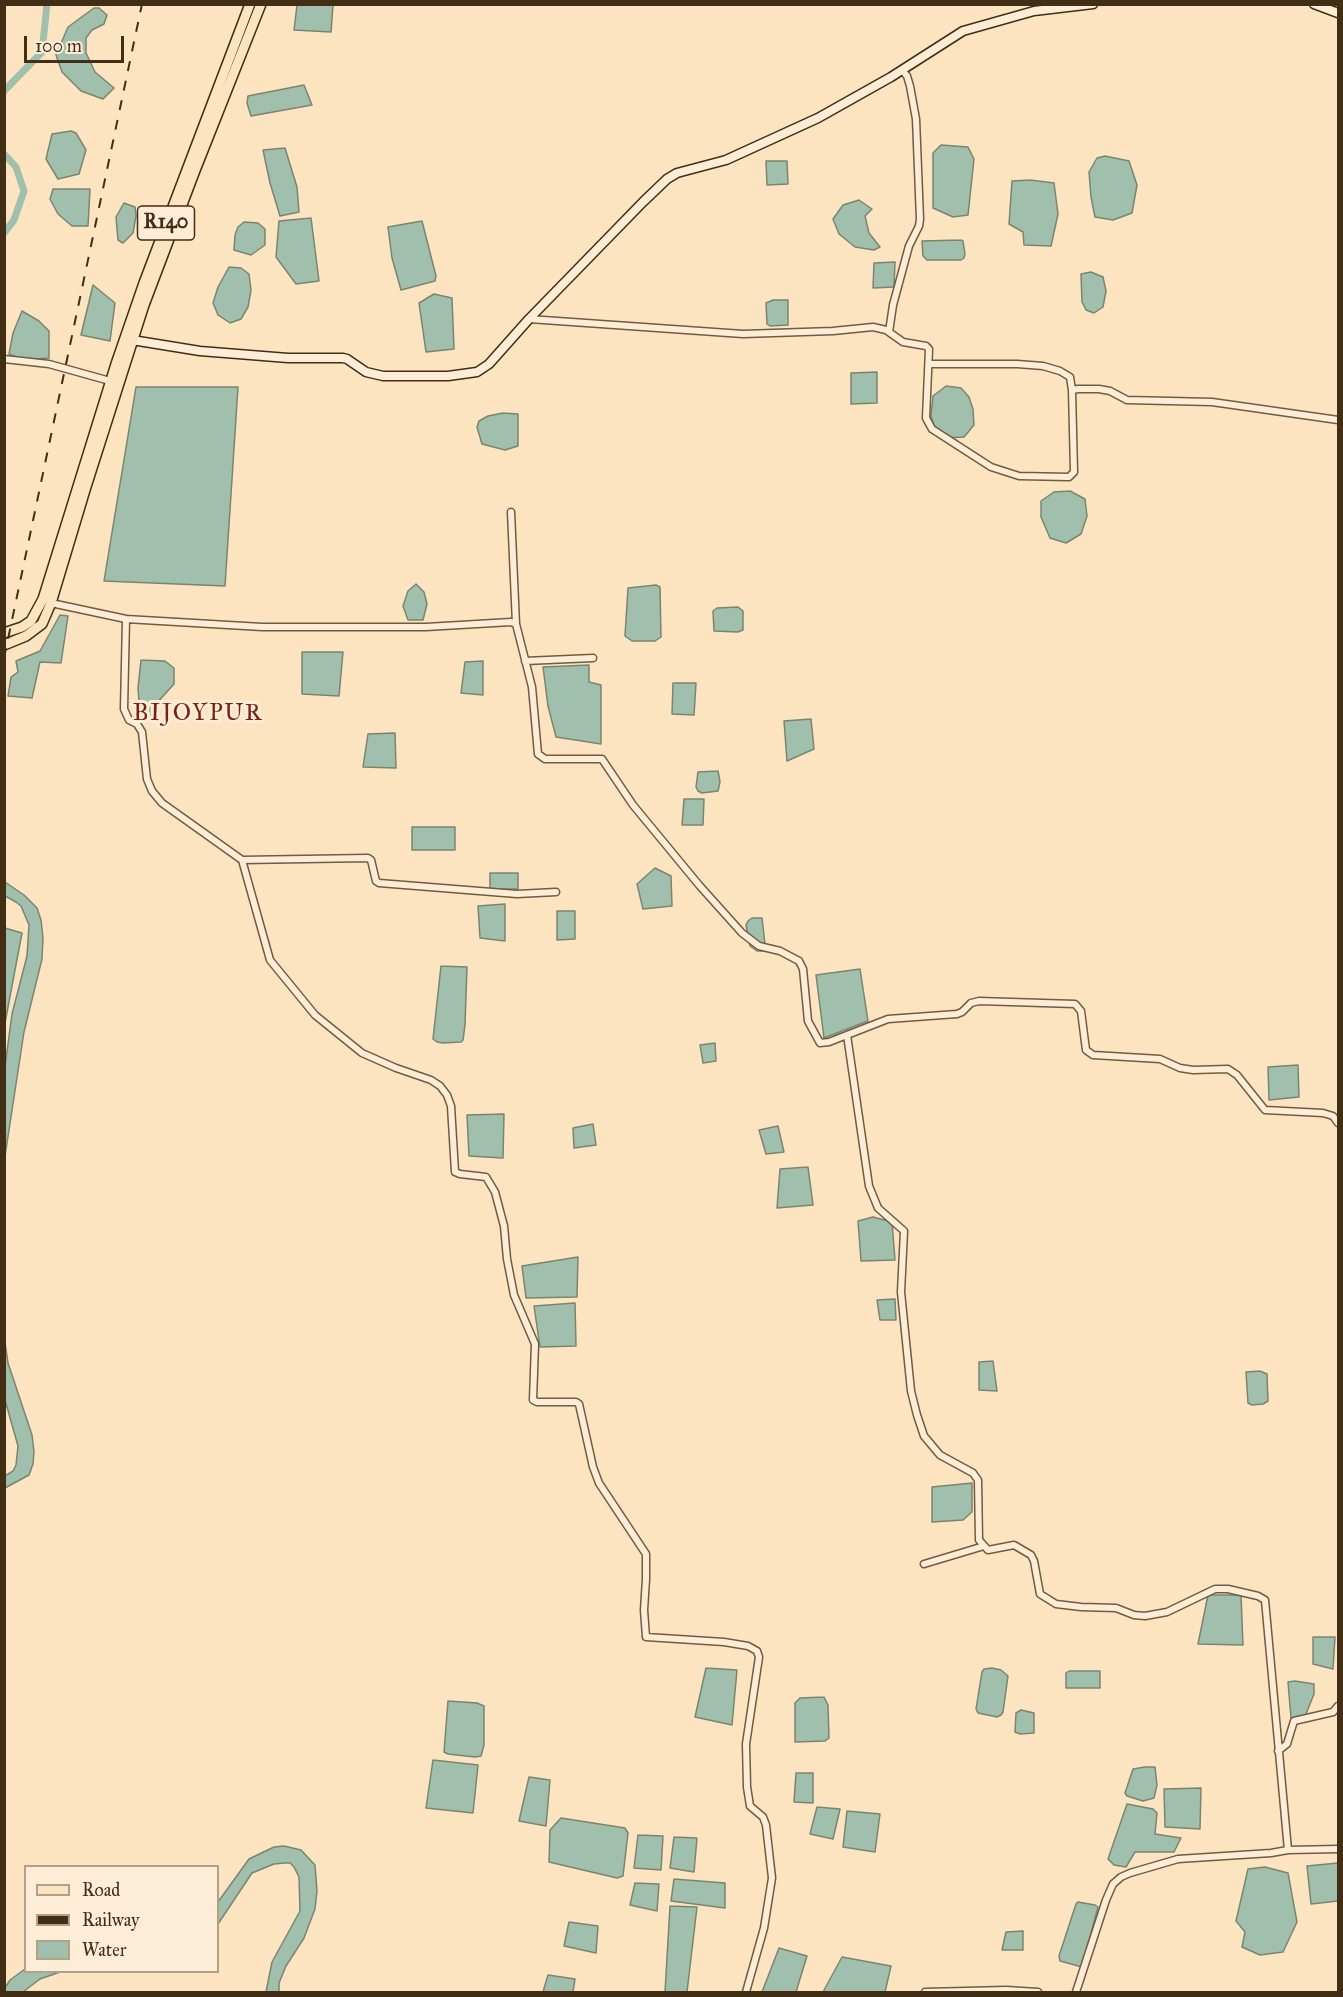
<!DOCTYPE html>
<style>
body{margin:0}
#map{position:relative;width:1343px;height:1997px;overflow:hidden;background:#fce4c1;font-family:"IM FELL Great Primer",serif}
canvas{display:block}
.frame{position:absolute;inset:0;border:6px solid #412e14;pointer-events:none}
.legend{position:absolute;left:24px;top:1865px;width:195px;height:108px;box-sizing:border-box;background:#fdedd7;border:2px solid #b2a189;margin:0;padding:8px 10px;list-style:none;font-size:18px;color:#412e14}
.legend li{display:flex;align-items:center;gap:12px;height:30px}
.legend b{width:30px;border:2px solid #b2a189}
.scale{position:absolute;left:24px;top:36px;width:100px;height:27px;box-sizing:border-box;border:3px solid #412e14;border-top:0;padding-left:8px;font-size:18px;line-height:21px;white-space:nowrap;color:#412e14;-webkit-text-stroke:4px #fdedd7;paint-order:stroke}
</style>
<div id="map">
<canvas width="1343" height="1997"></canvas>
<div class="frame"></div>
<ul class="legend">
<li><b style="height:8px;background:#fce4c1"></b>Road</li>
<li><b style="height:8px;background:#412e14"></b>Railway</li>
<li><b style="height:16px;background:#a0bfad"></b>Water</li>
</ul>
<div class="scale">100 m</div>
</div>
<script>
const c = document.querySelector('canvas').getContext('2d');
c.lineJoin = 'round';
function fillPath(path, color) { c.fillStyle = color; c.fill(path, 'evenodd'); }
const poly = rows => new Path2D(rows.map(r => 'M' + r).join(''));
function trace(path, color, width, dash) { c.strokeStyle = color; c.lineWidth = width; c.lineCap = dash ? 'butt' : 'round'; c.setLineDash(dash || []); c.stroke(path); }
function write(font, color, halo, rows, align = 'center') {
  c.font = font + ' "IM FELL Great Primer",serif'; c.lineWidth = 6; c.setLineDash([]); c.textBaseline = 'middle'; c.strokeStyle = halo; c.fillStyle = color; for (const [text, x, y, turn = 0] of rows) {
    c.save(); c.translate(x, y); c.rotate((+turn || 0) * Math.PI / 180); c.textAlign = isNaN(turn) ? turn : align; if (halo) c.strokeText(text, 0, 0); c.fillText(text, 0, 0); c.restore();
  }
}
const water = poly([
 [297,5,333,5,331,32,294,30,297,5],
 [94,8,99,8,107,15,104,24,92,30,86,38,86,53,95,72,114,88,103,99,81,91,62,72,56,55,68,27,94,8],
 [304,85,312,105,251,116,247,103,248,96,304,85],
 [71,131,76,133,86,150,79,174,58,179,46,159,52,134,71,131],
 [941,145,968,147,974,159,968,215,953,217,933,208,933,153,941,145],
 [285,148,297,187,299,212,280,216,270,183,263,150,285,148],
 [1105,156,1129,161,1137,185,1132,213,1113,220,1095,217,1091,197,1089,172,1097,158,1105,156],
 [766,161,787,161,788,184,767,185,766,161],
 [1030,180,1054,183,1058,214,1051,246,1024,245,1023,232,1009,224,1012,181,1030,180],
 [53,189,90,189,88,226,72,226,58,214,50,199,53,189],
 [859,200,872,209,865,216,869,233,880,247,874,250,855,247,839,234,833,219,843,205,859,200],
 [124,203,135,207,136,216,133,233,123,243,118,240,116,217,124,203],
 [311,218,319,281,296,284,276,257,279,221,311,218],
 [422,221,436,276,435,281,401,290,392,258,388,227,422,221],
 [244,222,258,223,265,229,265,245,251,255,234,250,235,235,238,227,244,222],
 [961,240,963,241,965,254,964,258,961,260,927,260,923,256,922,241,961,240],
 [895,262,894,287,873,288,874,263,895,262],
 [229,267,241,268,249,274,251,290,248,307,241,319,230,323,218,315,213,303,218,287,229,267],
 [1091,272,1103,277,1106,291,1103,307,1094,313,1086,310,1082,302,1081,274,1091,272],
 [93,285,115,303,110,341,81,335,93,285],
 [434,294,452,298,454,349,426,352,419,303,434,294],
 [773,300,788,300,788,325,770,326,767,324,766,303,773,300],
 [22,311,39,321,49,331,49,358,23,360,9,354,13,333,22,311],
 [877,372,877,403,851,404,851,373,877,372],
 [946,386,961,388,969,397,973,409,974,425,964,437,946,438,935,430,931,416,933,396,946,386],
 [136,387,238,387,225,586,104,581,136,387],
 [503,413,518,414,518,446,505,450,482,444,477,427,479,421,488,416,503,413],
 [1070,491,1085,499,1087,516,1081,534,1066,543,1050,538,1041,517,1041,501,1054,492,1070,491],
 [416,584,424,592,427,604,423,620,408,620,403,606,408,591,416,584],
 [656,585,660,587,661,637,655,641,632,641,625,636,628,588,656,585],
 [738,607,743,611,743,630,738,632,714,631,713,611,717,608,738,607],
 [60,615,68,616,61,663,40,662,32,698,8,696,11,677,18,672,16,661,40,651,60,615],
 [302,652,343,652,339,696,302,694,302,652],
 [141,660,165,661,174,668,174,684,155,705,153,715,140,716,138,688,141,660],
 [483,661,483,695,461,693,465,662,483,661],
 [589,665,589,682,601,685,601,744,556,737,548,706,543,667,589,665],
 [673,683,696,683,694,715,672,714,673,683],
 [811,719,814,749,787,761,784,721,811,719],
 [395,733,396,768,363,767,368,734,395,733],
 [718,771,720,782,718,791,702,793,698,791,696,787,698,772,718,771],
 [684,799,704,799,703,825,682,825,684,799],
 [412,827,455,827,455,850,412,850,412,827],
 [655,868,671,876,672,906,643,909,637,884,655,868],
 [490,873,518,873,518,889,490,889,490,873],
 [5,882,24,895,37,908,41,920,43,938,42,959,24,1032,5,1156,5,1066,12,1014,27,956,29,925,21,906,16,902,5,896,5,882],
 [505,904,505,941,480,938,478,906,505,904],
 [557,911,575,911,575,939,557,940,557,911],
 [752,918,762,918,765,944,763,951,757,951,750,946,746,925,748,921,752,918],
 [5,928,22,933,5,1023,4,928,5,928],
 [441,966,467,967,465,1025,463,1040,461,1042,443,1043,437,1042,433,1039,441,966],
 [860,969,868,1021,824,1038,816,975,860,969],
 [715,1043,716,1061,703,1063,700,1045,715,1043],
 [1298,1065,1299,1097,1269,1100,1268,1067,1298,1065],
 [504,1114,503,1158,469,1156,467,1115,504,1114],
 [593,1124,596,1145,574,1148,573,1128,593,1124],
 [778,1126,784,1152,766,1154,759,1130,778,1126],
 [808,1167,813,1205,777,1208,780,1169,808,1167],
 [873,1217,892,1222,895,1260,861,1261,858,1221,873,1217],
 [578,1257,577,1297,526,1298,522,1266,578,1257],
 [895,1299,896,1320,880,1320,877,1300,895,1299],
 [575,1303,576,1346,540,1347,534,1306,575,1303],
 [5,1342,8,1363,32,1435,34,1452,33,1464,29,1475,5,1488,5,1476,13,1471,16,1465,18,1446,5,1400,5,1342],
 [993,1361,997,1391,979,1390,979,1362,993,1361],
 [1260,1371,1267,1374,1268,1401,1263,1404,1252,1405,1248,1403,1246,1372,1260,1371],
 [972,1483,972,1512,963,1520,932,1522,932,1487,972,1483],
 [1208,1595,1241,1595,1243,1645,1198,1644,1208,1595],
 [1313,1637,1335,1637,1333,1669,1313,1664,1313,1637],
 [706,1668,737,1670,732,1725,695,1717,706,1668],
 [992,1668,1001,1670,1008,1676,1003,1712,1001,1715,997,1717,978,1713,976,1709,982,1672,984,1669,992,1668],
 [1069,1671,1100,1671,1100,1688,1066,1688,1066,1673,1069,1671],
 [1295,1681,1314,1684,1314,1694,1304,1719,1291,1718,1288,1682,1295,1681],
 [824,1697,828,1705,829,1738,825,1741,795,1742,795,1703,800,1698,824,1697],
 [448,1701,477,1703,484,1706,484,1745,481,1756,475,1757,448,1754,444,1752,448,1701],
 [1021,1710,1034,1713,1034,1733,1020,1734,1015,1732,1016,1713,1021,1710],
 [433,1760,478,1765,473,1813,426,1808,433,1760],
 [1145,1767,1155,1767,1157,1785,1154,1798,1143,1801,1127,1796,1125,1793,1133,1769,1145,1767],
 [796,1773,813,1773,813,1803,794,1802,796,1773],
 [529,1777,550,1780,546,1826,519,1821,529,1777],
 [1201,1788,1200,1829,1165,1827,1164,1789,1201,1788],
 [1127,1804,1153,1809,1157,1813,1155,1834,1181,1838,1174,1852,1135,1852,1126,1867,1114,1865,1108,1859,1127,1804],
 [817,1807,840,1809,833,1839,810,1834,817,1807],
 [847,1811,880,1814,875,1852,843,1847,847,1811],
 [561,1818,625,1828,628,1833,623,1876,617,1878,549,1862,550,1830,561,1818],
 [638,1835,663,1836,661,1870,634,1868,638,1835],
 [674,1837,697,1838,694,1872,670,1868,674,1837],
 [284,1846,301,1850,315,1865,317,1891,315,1909,304,1938,286,1966,279,1983,279,1992,266,1992,272,1962,300,1911,299,1877,294,1867,290,1863,285,1863,274,1864,252,1873,218,1924,218,1902,249,1859,274,1847,284,1846],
 [1338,1863,1338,1901,1311,1904,1307,1866,1338,1863],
 [1265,1867,1288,1873,1297,1922,1283,1952,1260,1955,1242,1947,1245,1932,1236,1921,1248,1869,1265,1867],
 [674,1879,725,1883,725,1908,671,1901,674,1879],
 [635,1883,659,1884,657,1911,630,1905,635,1883],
 [1078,1902,1095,1905,1098,1907,1082,1967,1060,1961,1059,1956,1076,1904,1078,1902],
 [670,1906,697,1907,687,1992,665,1992,670,1906],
 [569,1922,598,1926,596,1953,564,1946,569,1922],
 [1023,1931,1023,1950,1002,1950,1006,1932,1023,1931],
 [779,1948,807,1956,796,1992,762,1992,779,1948],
 [842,1957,891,1966,885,1992,823,1992,842,1957],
 [25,1969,26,1972,60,1972,40,1979,23,1992,5,1992,5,1988,10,1980,25,1969],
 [548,1975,575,1979,573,1992,543,1992,548,1975]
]);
const canal = poly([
 [4,91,42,52,47,4],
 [4,154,16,167,24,191,14,220,4,233]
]);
const street = poly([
 [529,319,743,334,833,331,873,327,886,330,903,342,926,346,929,349,926,418,932,429,991,467,1019,476,1069,477,1074,472,1072,390,1078,389,1099,389,1110,391,1127,400,1212,402,1338,420],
 [889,332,893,305,909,246,919,226,920,219,916,119,910,86,907,76,902,70],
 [4,359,49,364,110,381],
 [930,364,1017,364,1043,366,1060,371,1070,377,1072,390],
 [511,512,516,624],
 [51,603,126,619,262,627,426,627,511,622,516,624,532,687,538,754,545,759,602,759,633,805,699,885,742,933,759,946,780,951,799,961,803,969,808,1021,820,1043,829,1042,888,1019,957,1014,962,1012,971,1003,979,1001,1075,1004,1081,1011,1086,1050,1093,1055,1160,1059,1180,1068,1193,1070,1228,1069,1237,1075,1265,1110,1323,1113,1333,1116,1338,1123],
 [126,619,124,709,129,720,137,724,142,732,147,779,152,791,162,803,242,860,270,960,315,1015,362,1053,396,1068,431,1080,440,1086,447,1095,451,1106,455,1172,460,1174,486,1177,495,1192,504,1226,507,1259,514,1295,535,1344,533,1400,537,1402,576,1402,579,1404,593,1467,599,1483,646,1554,646,1579,644,1610,646,1637,724,1642,748,1646,757,1651,759,1657,746,1744,747,1787,750,1806,763,1817,766,1825,772,1878,764,1928,746,1992],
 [525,661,593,658],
 [242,860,368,858,371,860,376,881,379,883,517,894,556,892],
 [847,1035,869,1186,878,1208,904,1231,901,1292,911,1391,917,1415,924,1436,940,1455,973,1473,978,1480,979,1540,988,1550,1014,1545,1031,1555,1034,1561,1040,1594,1056,1604,1081,1607,1116,1608,1134,1615,1145,1616,1167,1612,1215,1589,1228,1589,1258,1596,1265,1600,1288,1850,1271,1853,1178,1859,1130,1873,1121,1877,1113,1884,1106,1900,1076,1992],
 [924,1564,984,1546],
 [1278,1751,1287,1744,1294,1721,1333,1712,1338,1706],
 [1288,1850,1338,1849],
 [925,1992,1006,1990,1038,1992]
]);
const secondary = poly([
 [1314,4,1338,13],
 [132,340,200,351,288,358,343,358,347,359,366,372,383,376,448,376,477,372,489,364,529,319,643,202,667,179,677,173,726,160,818,118,891,77,963,31,1034,11,1093,4]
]);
const primary = poly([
 [4,633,22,627,31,621,43,599,116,364,144,283,250,4],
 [4,645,26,636,42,624,51,603,85,490,144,305,194,173,261,4]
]);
const rail = poly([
 [4,658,142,4]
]);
const shields = [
 [166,223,57]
];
const shieldNames = [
 ["R140",166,223]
];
const quarterNames = [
 ["BIJOYPUR",198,714]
];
fillPath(water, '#a0bfad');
trace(water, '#7a8570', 1.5);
trace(canal, '#a0bfad', 7);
trace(street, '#705c3f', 9);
trace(secondary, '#412e14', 11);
trace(primary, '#412e14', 12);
trace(street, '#fdedd7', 6);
trace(secondary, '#fdedd7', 8);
trace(primary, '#fce4c1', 9);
trace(rail, '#412e14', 2, [10, 10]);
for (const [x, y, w] of shields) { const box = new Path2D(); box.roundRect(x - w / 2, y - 17, w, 34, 4.5); c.fillStyle = '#fdedd7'; c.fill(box); trace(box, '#412e14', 1.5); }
write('bold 20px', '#412e14', null, shieldNames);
c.letterSpacing = '1.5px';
write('24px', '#7a1f14', '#fdedd7', quarterNames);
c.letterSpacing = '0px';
</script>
